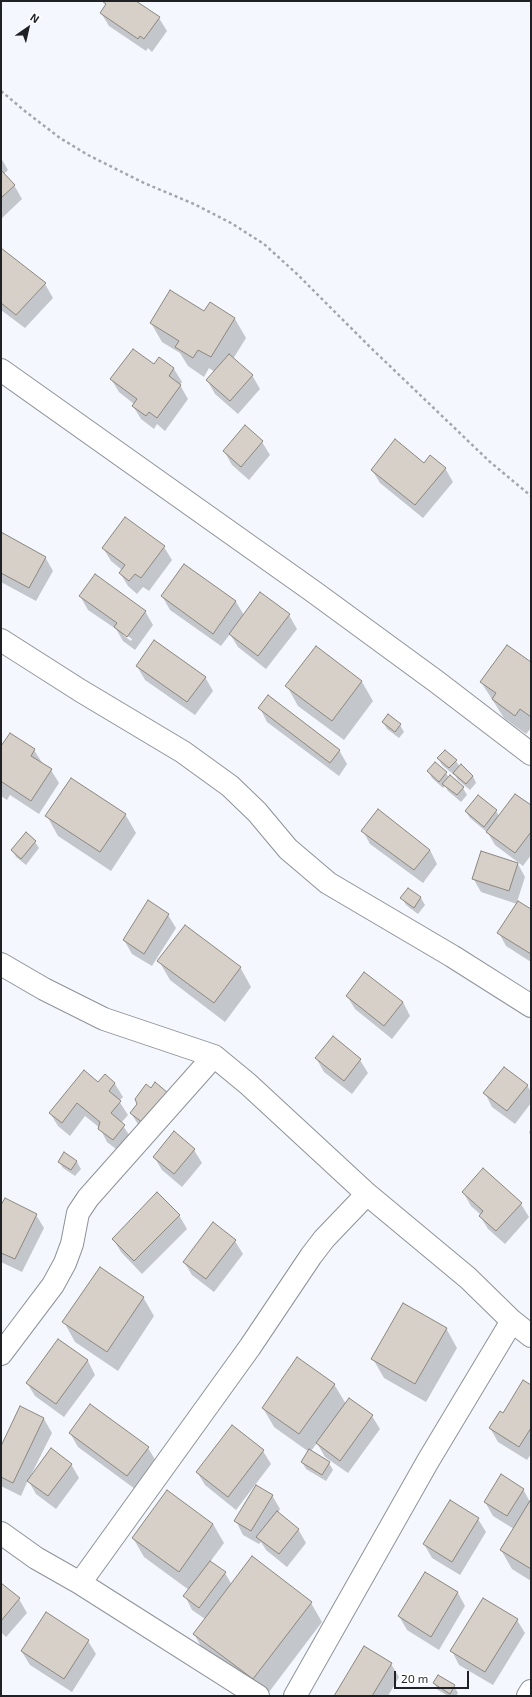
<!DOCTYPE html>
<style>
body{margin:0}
#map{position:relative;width:532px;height:1697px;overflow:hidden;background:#f4f8fe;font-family:"Exo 2",sans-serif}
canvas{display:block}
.frame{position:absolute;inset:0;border:2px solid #1f2124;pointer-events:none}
.north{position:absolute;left:8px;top:8px;width:40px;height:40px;-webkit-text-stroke:3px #fff;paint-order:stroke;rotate:34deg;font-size:11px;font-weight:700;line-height:16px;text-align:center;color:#1f2124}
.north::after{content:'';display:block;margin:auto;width:14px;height:18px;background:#1f2124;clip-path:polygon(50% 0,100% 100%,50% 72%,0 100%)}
.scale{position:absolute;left:394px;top:1671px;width:75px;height:18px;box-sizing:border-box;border:2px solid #1f2124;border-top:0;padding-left:5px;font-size:12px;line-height:14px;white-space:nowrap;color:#1f2124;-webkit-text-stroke:3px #fff;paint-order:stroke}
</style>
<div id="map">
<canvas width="532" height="1697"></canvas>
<div class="frame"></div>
<div class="north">N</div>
<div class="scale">20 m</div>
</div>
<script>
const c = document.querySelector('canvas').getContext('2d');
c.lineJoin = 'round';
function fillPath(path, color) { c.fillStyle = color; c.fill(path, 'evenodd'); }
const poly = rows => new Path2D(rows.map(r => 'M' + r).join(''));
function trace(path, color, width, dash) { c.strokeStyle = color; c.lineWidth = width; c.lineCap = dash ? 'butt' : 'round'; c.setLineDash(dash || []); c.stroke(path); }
const shadow = poly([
 [103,1,135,1,159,18,167,31,152,52,148,48,146,51,109,26,101,13,106,6],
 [1,158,8,170,4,174,14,185,22,199,1,219],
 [1,250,45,284,53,298,25,328,1,310],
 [210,303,235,319,246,338,233,359,252,375,260,389,238,414,215,394,207,380,215,372,209,368,204,377,188,366,180,353,162,342,151,323,204,313],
 [159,358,174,369,182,382,180,385,188,399,165,431,157,424,154,429,141,419,133,406,134,404,119,392,111,379,154,366],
 [262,442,270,455,249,480,232,465,224,451],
 [424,464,445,468,453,482,423,518,380,483,372,470],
 [1,535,45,557,53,571,36,601,1,582],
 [164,547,172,560,149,591,143,587,137,594,128,586,120,573,122,570,111,561,103,548],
 [185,565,236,602,244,615,289,615,297,629,266,669,238,647,230,634,221,646,170,610,162,596],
 [80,596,145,611,153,625,135,650,123,641,116,629,88,610],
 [123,633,132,639,131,641,123,635],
 [316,647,362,682,373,701,344,740,298,706,287,686],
 [531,663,531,728,526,734,504,718,481,682],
 [137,666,205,677,213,691,195,715,145,680],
 [260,708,339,750,347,764,339,776,267,722],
 [383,722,400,725,404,732,399,738,387,729],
 [10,734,34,750,43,764,51,770,59,783,39,814,10,795,7,800,1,796,1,748],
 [438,758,456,761,460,767,473,776,476,783,470,790,458,780,454,774,454,775,442,765],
 [428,771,446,773,449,778,463,788,467,795,461,802,448,791,445,786,443,788,432,778],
 [479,796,496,811,499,816,531,807,531,855,523,866,495,845,488,833,470,818,466,812],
 [125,814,136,833,111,871,58,836,47,816],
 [363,831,430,850,437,864,423,883,370,844],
 [35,842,39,848,26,865,16,857,12,850],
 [518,864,525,877,517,902,531,910,531,962,506,946,499,933,517,904,481,892,473,878],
 [408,889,421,898,425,905,418,914,406,905,402,898],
 [168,915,176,928,152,966,132,954,124,940],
 [159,961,240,967,251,987,225,1022,170,980],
 [347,996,403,1002,410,1016,392,1039,355,1009],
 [333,1037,360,1060,368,1073,352,1094,324,1072,316,1058],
 [105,1076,115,1084,123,1097,119,1101,128,1115,121,1123,132,1139,121,1153,107,1142,100,1128,85,1116,70,1136,58,1126,50,1113,98,1084],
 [527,1085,531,1092,531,1103,515,1124,492,1107,485,1093],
 [151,1089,167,1093,139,1126,131,1113],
 [531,1129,531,1137,529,1132],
 [194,1150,202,1163,182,1187,162,1170,154,1157],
 [64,1154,77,1162,81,1169,75,1176,63,1168,59,1162],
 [463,1192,521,1204,529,1217,505,1244,488,1229,480,1216,481,1215,471,1206],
 [1,1208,36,1215,44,1228,22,1272,1,1262],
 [179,1215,187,1229,142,1274,121,1252,113,1239],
 [235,1241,243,1254,214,1292,192,1275,184,1262],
 [143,1297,154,1316,118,1371,75,1342,64,1322],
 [446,1328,457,1348,426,1402,384,1378,373,1359],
 [59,1340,88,1361,95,1375,64,1417,35,1396,27,1383],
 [334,1384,346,1404,372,1416,380,1429,348,1473,325,1457,317,1443,311,1451,329,1463,333,1470,326,1481,306,1469,302,1462,309,1452,274,1427,263,1408],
 [531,1386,531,1454,527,1460,498,1442,490,1428],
 [21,1408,44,1419,52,1433,30,1477,71,1464,79,1478,56,1509,36,1494,28,1480,21,1496,1,1486,1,1449],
 [70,1433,148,1448,156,1461,135,1489,78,1447],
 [263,1451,271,1464,236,1510,205,1485,197,1472],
 [523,1489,530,1502,531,1500,531,1581,512,1569,501,1550,514,1529,493,1516,485,1502],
 [272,1495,280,1509,278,1513,298,1529,306,1543,287,1567,266,1550,261,1542,259,1544,243,1535,236,1521],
 [478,1519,486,1532,460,1575,432,1558,424,1544],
 [213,1524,224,1543,210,1562,225,1573,232,1585,311,1603,322,1622,266,1696,205,1653,194,1634,205,1619,192,1610,185,1596,189,1590,144,1557,133,1538],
 [1,1584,19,1599,27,1613,6,1637,1,1632],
 [458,1593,465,1606,439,1650,407,1630,399,1616],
 [46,1613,88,1641,96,1654,72,1692,30,1665,22,1652],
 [517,1620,525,1633,493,1685,459,1665,452,1651],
 [391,1664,399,1677,388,1696,335,1696],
 [434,1683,454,1686,458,1693,456,1696,448,1696,438,1690]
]);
const building = poly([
 [102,1,136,1,160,17,144,39,140,36,138,39,100,13,106,4,102,1],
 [1,170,15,185,1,198,1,170],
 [1,248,46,283,16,315,1,303,1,248],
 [170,290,204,311,210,302,235,318,211,357,198,350,193,358,175,347,179,341,150,323,170,290],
 [133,349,154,364,159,357,174,368,169,376,181,385,157,418,149,412,146,416,132,406,137,399,110,379,133,349],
 [229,354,253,375,230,401,206,380,229,354],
 [245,425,263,441,241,467,223,451,245,425],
 [395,439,424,463,430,455,446,468,415,505,371,470,395,439],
 [125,517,165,546,141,578,135,574,129,581,119,573,125,565,102,548,125,517],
 [1,532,46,557,29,588,1,573,1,532],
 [184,564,236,601,213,634,161,596,184,564],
 [95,574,146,611,127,637,114,627,117,623,79,596,95,574],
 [260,592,290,614,258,656,229,634,260,592],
 [154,640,206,677,187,702,136,666,154,640],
 [507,645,531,662,531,717,520,709,515,716,492,699,496,693,480,682,507,645],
 [316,646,362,681,332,721,285,686,316,646],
 [268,695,340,750,330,763,258,708,268,695],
 [388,714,401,724,395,732,382,722,388,714],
 [10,733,35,749,31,756,52,769,31,801,2,782,1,784,1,746,10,733],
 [445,750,457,760,449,768,437,758,445,750],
 [435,762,447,772,439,782,427,771,435,762],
 [461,764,473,776,466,784,453,773,461,764],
 [450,775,464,787,457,795,442,784,450,775],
 [71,778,126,814,100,852,45,816,71,778],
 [515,794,531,805,531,832,515,853,486,832,515,794],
 [478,795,497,810,484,827,465,811,478,795],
 [378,809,430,850,414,870,361,831,378,809],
 [26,832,36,841,21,859,11,850,26,832],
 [481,851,518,863,509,891,472,879,481,851],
 [408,888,421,897,414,908,400,898,408,888],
 [148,900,169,914,144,954,123,940,148,900],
 [518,901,531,909,531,954,497,933,518,901],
 [185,925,241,967,214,1003,157,961,185,925],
 [364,972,403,1002,384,1026,346,996,364,972],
 [333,1036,361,1059,344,1081,315,1058,333,1036],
 [504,1067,528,1085,507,1111,483,1093,504,1067],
 [84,1070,98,1082,105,1074,115,1083,109,1091,121,1101,111,1113,125,1125,113,1140,98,1129,100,1122,77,1103,62,1123,49,1113,84,1070],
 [155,1082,168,1093,143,1123,130,1113,137,1104,135,1099,146,1084,151,1088,155,1082],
 [174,1131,195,1149,174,1174,153,1157,174,1131],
 [64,1152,77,1161,71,1170,58,1162,64,1152],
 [483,1168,522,1203,496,1231,479,1216,483,1211,462,1192,483,1168],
 [157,1192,180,1215,134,1261,112,1239,157,1192],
 [5,1198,37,1214,15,1259,1,1253,1,1205,5,1198],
 [213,1222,236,1240,206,1279,183,1262,213,1222],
 [100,1267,144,1297,107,1352,62,1322,100,1267],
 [403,1303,447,1328,415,1384,371,1359,403,1303],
 [58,1339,88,1360,56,1404,26,1383,58,1339],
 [297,1357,335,1384,299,1434,262,1408,297,1357],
 [523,1380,531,1385,531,1428,519,1447,489,1428,500,1411,503,1413,523,1380],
 [349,1398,373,1415,340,1461,316,1443,349,1398],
 [90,1404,149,1447,127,1476,69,1433,90,1404],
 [20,1406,44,1418,13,1483,1,1477,1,1446,20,1406],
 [232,1425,264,1450,228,1497,196,1472,232,1425],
 [51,1448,72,1464,48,1496,27,1481,51,1448],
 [309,1449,330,1462,322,1475,301,1462,309,1449],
 [501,1474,524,1489,507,1516,484,1502,501,1474],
 [256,1485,273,1495,251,1531,234,1521,256,1485],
 [167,1490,213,1524,179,1572,132,1538,167,1490],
 [531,1499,531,1569,500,1550,531,1499],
 [450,1500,479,1518,452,1562,423,1544,450,1500],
 [277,1511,299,1529,279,1554,256,1537,277,1511],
 [252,1556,312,1602,253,1679,193,1634,252,1556],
 [210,1561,226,1572,199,1608,183,1596,210,1561],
 [425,1572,458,1592,431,1637,398,1616,425,1572],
 [1,1583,20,1598,1,1621,1,1583],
 [483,1598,518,1619,485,1672,450,1651,483,1598],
 [46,1612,89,1640,64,1679,21,1651,46,1612],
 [364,1646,392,1663,372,1696,334,1696,364,1646],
 [438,1675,455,1685,450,1694,433,1683,438,1675]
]);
const path = poly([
 [1,91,26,112,60,138,88,155,144,183,194,204,231,223,264,244,297,274,370,347,489,461,531,496]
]);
const minor = poly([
 [1,370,314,592,437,682,531,754],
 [1,640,81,691,183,752,230,786,257,812,288,849,328,883,452,956,531,1006],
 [1,964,44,989,104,1019,214,1056,248,1084,367,1194,468,1278,512,1321,531,1336],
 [1,1354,53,1285,65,1263,72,1244,78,1213,88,1198,214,1056],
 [1,1533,36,1558,80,1583,258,1696],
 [80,1583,250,1347,311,1256,324,1239,367,1194],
 [295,1696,428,1461,512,1321],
 [528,1696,531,1691]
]);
fillPath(shadow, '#0003');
fillPath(building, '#d6d0c8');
trace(building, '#8b867f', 1);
trace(minor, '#8e9299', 24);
trace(path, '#a3a6ab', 2.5, [3, 3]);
trace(minor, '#fff', 22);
</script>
